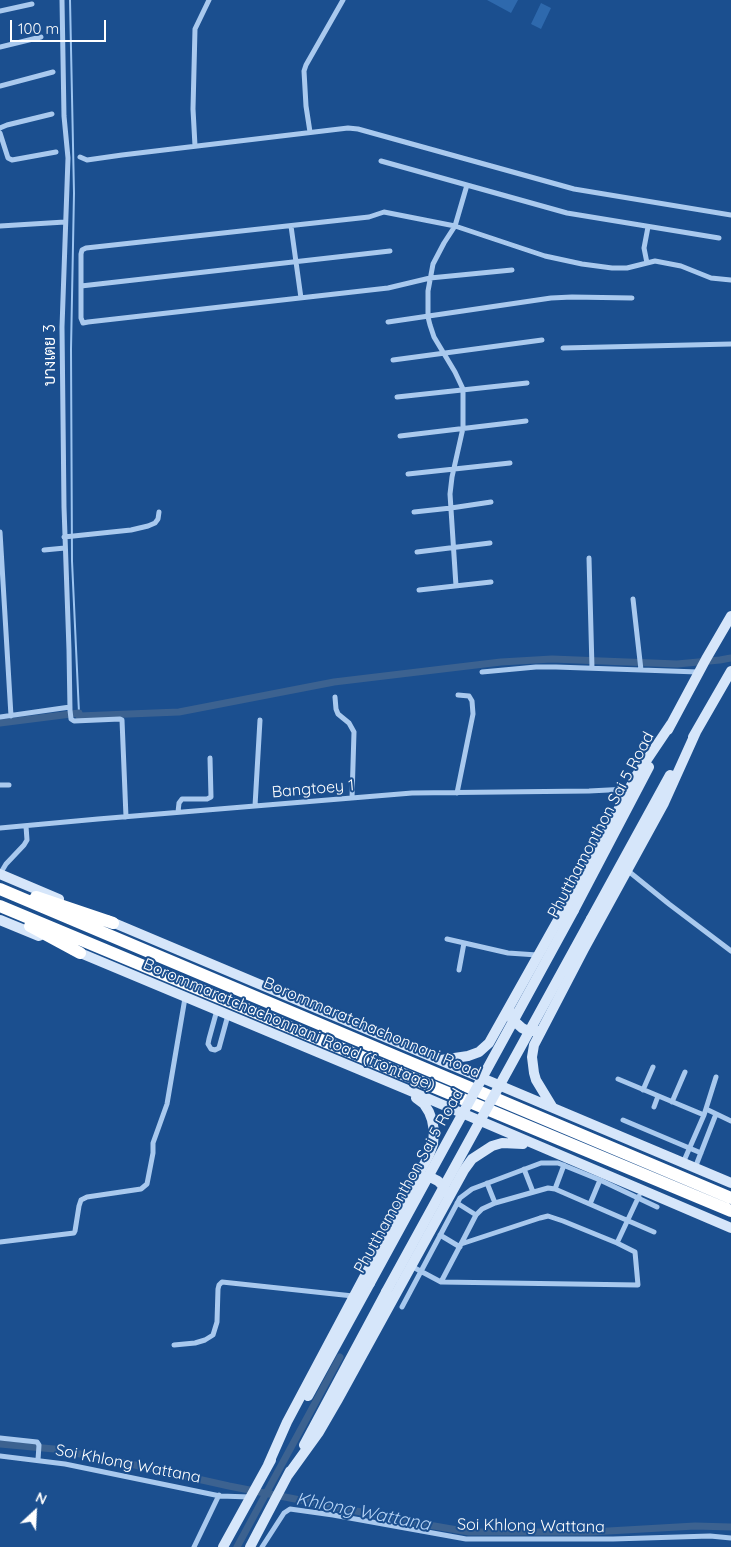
<!DOCTYPE html>
<meta charset="utf-8">
<style>
body{margin:0}
#map{position:relative;width:731px;height:1547px;overflow:hidden;background:#1b4f8f;font-family:Quicksand,sans-serif}
canvas{display:block}
.north{position:absolute;left:10px;top:1487px;width:50px;height:50px;-webkit-text-stroke:4px #1b4f8f;paint-order:stroke;rotate:25deg;font-size:14px;font-weight:700;line-height:20px;text-align:center;color:#fff}
.north::after{content:'';display:block;margin:auto;width:18px;height:22px;background:#fff;clip-path:polygon(50% 0,100% 100%,50% 72%,0 100%)}
.scale{position:absolute;left:10px;top:20px;width:96px;height:22px;box-sizing:border-box;border:2px solid #fff;border-top:0;padding-left:6px;font-size:15px;line-height:18px;white-space:nowrap;color:#fff;-webkit-text-stroke:4px #1b4f8f;paint-order:stroke}
</style>
<div id="map">
<canvas width="731" height="1547"></canvas>
<div class="north">N</div>
<div class="scale">100 m</div>
</div>
<script>
const c = document.querySelector('canvas').getContext('2d');
c.lineJoin = 'round';
function fillPath(path, color) { c.fillStyle = color; c.fill(path, 'evenodd'); }
const poly = rows => new Path2D(rows.map(r => 'M' + r).join(''));
function trace(path, color, width, dash) { c.strokeStyle = color; c.lineWidth = width; c.lineCap = dash ? 'butt' : 'round'; c.setLineDash(dash || []); c.stroke(path); }
function write(font, color, halo, rows, align = 'center') {
  c.font = font + ' Quicksand,Sarabun,sans-serif'; c.lineWidth = 4; c.setLineDash([]); c.textBaseline = 'middle'; c.strokeStyle = halo; c.fillStyle = color; for (const [text, x, y, turn = 0] of rows) {
    c.save(); c.translate(x, y); c.rotate((+turn || 0) * Math.PI / 180); c.textAlign = isNaN(turn) ? turn : align; if (halo) c.strokeText(text, 0, 0); c.fillText(text, 0, 0); c.restore();
  }
}
const green = poly([
 [487,0,518,0,511,13],
 [541,3,551,8,541,29,531,24]
]);
const stream = poly([
 [70,0,74,193,71,349,72,561,79,713]
]);
const canal = poly([
 [0,723,79,713,79,716,179,712,334,682,501,662,552,659,677,664,720,660,731,658],
 [0,1444,54,1449,117,1461,229,1486,417,1523,469,1532,591,1532,695,1526,731,1527],
 [237,1547,340,1357]
]);
const street = poly([
 [62,0,64,116,68,158,62,327,64,507,69,650,70,710,71,719,74,721,120,719,122,720,126,817],
 [0,11,32,4],
 [0,47,41,37],
 [0,86,53,72],
 [0,128,7,125,52,114],
 [310,132,306,106,304,71,306,65,343,0],
 [0,133,8,158,12,160,56,152],
 [195,146,193,109,195,29,209,0],
 [80,157,87,160,122,155,348,128,358,129,574,189,731,215],
 [381,161,567,213,719,238],
 [0,226,65,222],
 [291,226,301,298],
 [647,263,644,248,648,227],
 [512,270,430,278,388,288,88,322,83,323,81,318,81,254,82,250,86,248,369,217,384,212,455,226,545,256,582,264,612,268,627,268,655,261,681,266,711,278,731,280],
 [81,286,390,251],
 [388,322,551,298,572,297,632,298],
 [563,348,731,344],
 [393,360,542,340],
 [397,397,527,383],
 [400,436,526,421],
 [408,474,510,463],
 [414,512,451,508,491,502],
 [0,532,11,716],
 [64,537,131,530,148,526,155,523,158,519,159,512],
 [44,550,65,548],
 [417,552,490,543],
 [589,558,592,668],
 [456,586,450,494,452,477,463,428,463,389,455,372,434,337,430,325,428,317,428,291,433,264,444,243,455,226,467,185],
 [419,590,491,582],
 [633,599,641,670],
 [482,672,536,667,556,667,698,672],
 [335,697,336,709,338,714,349,723,354,732,352,798],
 [0,717,70,707],
 [0,785,9,785],
 [457,793,473,714,472,701,469,696,458,695],
 [255,806,260,720],
 [178,812,179,803,182,799,207,799,211,797,210,758],
 [0,828,98,819,412,793,589,791,628,789],
 [627,870,669,904,731,951],
 [0,874,6,864,24,845,27,840,26,826],
 [447,939,508,953,537,955],
 [459,970,464,943],
 [217,1010,209,1039,208,1044,211,1049,215,1050,219,1048,228,1015],
 [618,1079,704,1115],
 [643,1090,653,1067],
 [672,1102,685,1072],
 [654,1107,658,1096],
 [706,1109,731,1121],
 [623,1120,701,1153],
 [683,1163,704,1115,716,1077],
 [695,1168,716,1114],
 [524,1169,533,1192],
 [487,1183,495,1203],
 [555,1189,564,1165],
 [457,1203,476,1215],
 [590,1204,600,1180],
 [440,1235,460,1247],
 [0,1242,74,1233,75,1231,79,1206,81,1200,87,1197,141,1189,147,1184,153,1153,153,1143,167,1104,185,998],
 [617,1243,639,1196],
 [461,1244,476,1215,482,1209,495,1203,548,1188,555,1189,654,1232],
 [411,1266,441,1282,638,1285,635,1252,617,1243,563,1221,548,1216,540,1218,461,1244,441,1282],
 [402,1307,460,1198,472,1189,541,1163,558,1163,600,1180,657,1207],
 [174,1345,195,1343,205,1340,213,1335,217,1322,218,1289,219,1285,222,1282,353,1296],
 [0,1438,37,1442,39,1445,38,1460],
 [0,1456,65,1464,220,1496,250,1497],
 [194,1547,219,1495],
 [262,1547,284,1513,290,1509,333,1515,466,1539,613,1539,710,1536,731,1538]
]);
const secondary = poly([
 [668,730,706,659,731,616],
 [693,737,731,671],
 [0,874,59,899],
 [574,910,649,767],
 [591,919,670,775],
 [0,920,39,936],
 [107,920,731,1183],
 [73,950,408,1090,731,1228],
 [512,1013,512,1019,522,1028,528,1031,537,1031],
 [441,1060,468,1056,479,1052,489,1043,594,856,636,776,671,724],
 [553,1108,536,1080,534,1073,532,1057,534,1045,584,949,664,803,696,732],
 [420,1178,432,1178,438,1181,443,1186,447,1194],
 [308,1396,370,1283],
 [304,1445,386,1292],
 [268,1465,287,1422,429,1155,433,1144,434,1131,432,1120,429,1112,424,1104,416,1098],
 [288,1475,319,1432,337,1401,464,1170,472,1159,492,1146,502,1143,523,1144],
 [223,1547,271,1460],
 [250,1547,290,1471]
]);
const highway = poly([
 [0,889,731,1198],
 [36,897,113,923],
 [0,906,731,1211],
 [30,926,80,953]
]);
const secondaryBridge = poly([
 [370,1283,574,910],
 [386,1292,591,919]
]);
const streetNames = [
 ["บางเตย 3",50,355,-90],
 ["Bangtoey 1",313,789,-5],
 ["Phutthamonthon Sai 5 Road",601,825,-62],
 ["Borommaratchachonnani Road (frontage)",289,1025,23],
 ["Borommaratchachonnani Road",372,1028,23],
 ["Phutthamonthon Sai 5 Road",409,1181,-61],
 ["Soi Khlong Wattana",128,1464,11],
 ["Soi Khlong Wattana",531,1526,1]
];
const waterNames = [
 ["Khlong Wattana",363,1512,11]
];
fillPath(green, '#2e69ad');
trace(stream, '#9cc4f0', 2);
trace(canal, '#3c6290', 7);
trace(street, '#a9c9ee', 5);
trace(secondary, '#d6e6fa', 10);
trace(highway, '#fff', 12);
trace(secondaryBridge, '#d6e6fa', 10);
write('16px', '#fff', '#1b4f8f', streetNames);
write('italic 18px', '#b5d3f5', '#1b4f8f', waterNames);
</script>
